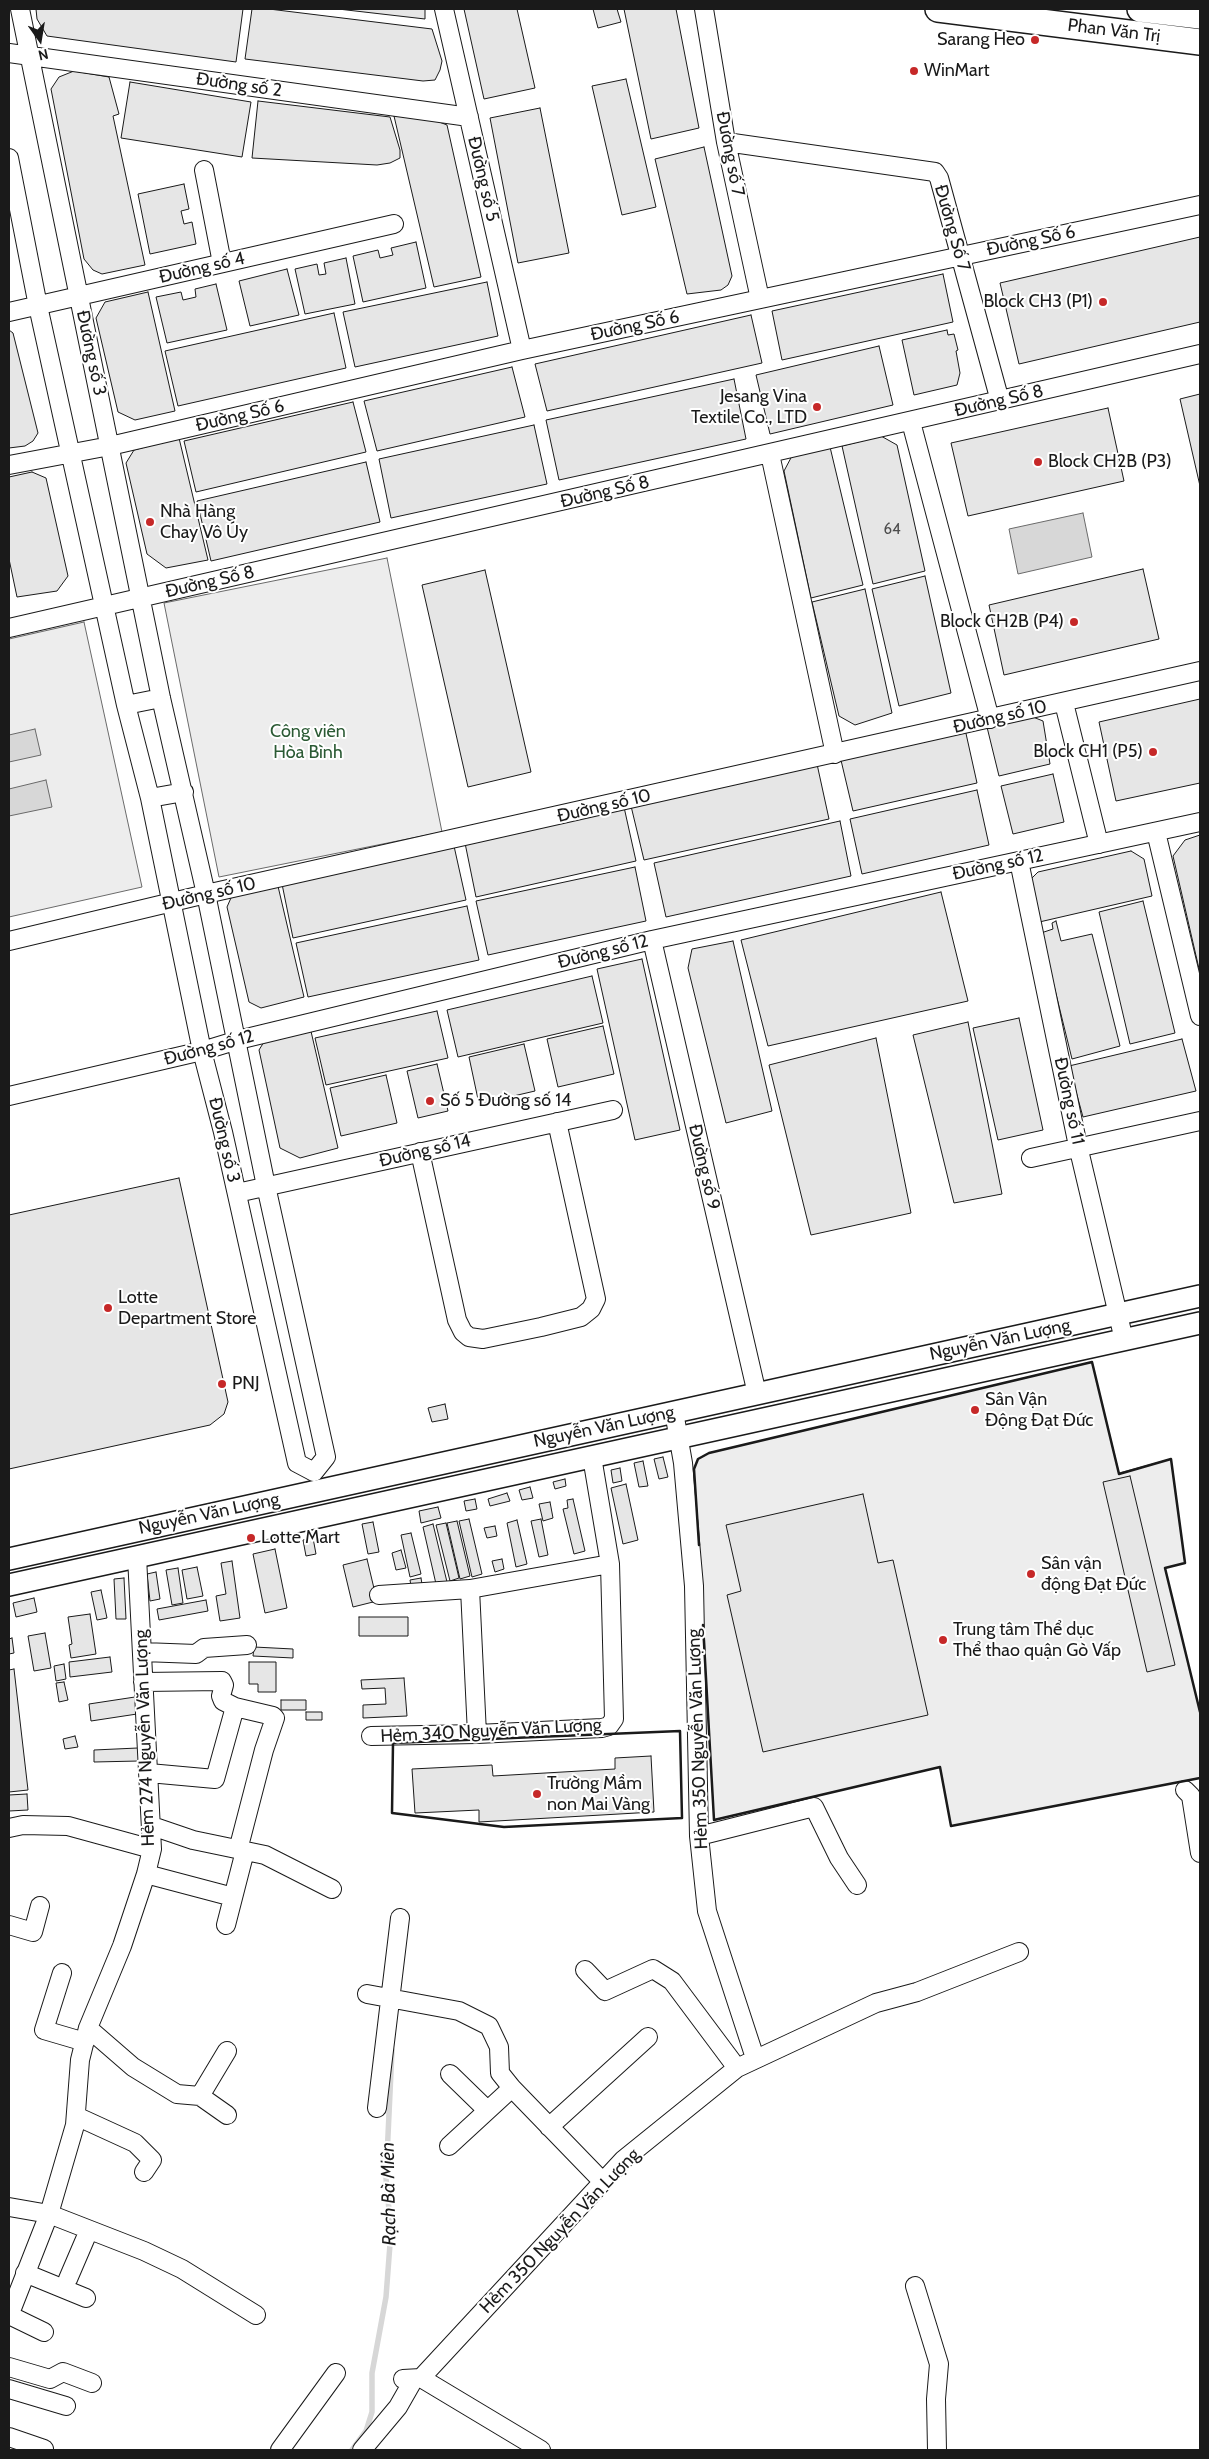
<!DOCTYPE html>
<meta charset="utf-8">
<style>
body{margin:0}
#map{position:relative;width:1209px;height:2459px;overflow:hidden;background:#fff;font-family:Cabin,sans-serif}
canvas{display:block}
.frame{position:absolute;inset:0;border:10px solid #1a1a1a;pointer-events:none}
.north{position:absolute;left:15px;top:15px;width:50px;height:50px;-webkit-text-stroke:4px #fff;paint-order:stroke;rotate:167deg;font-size:14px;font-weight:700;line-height:20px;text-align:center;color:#1a1a1a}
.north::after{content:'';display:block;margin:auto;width:18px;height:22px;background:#1a1a1a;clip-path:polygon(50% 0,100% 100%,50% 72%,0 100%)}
</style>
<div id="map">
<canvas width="1209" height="2459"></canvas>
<div class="frame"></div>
<div class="north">N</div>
</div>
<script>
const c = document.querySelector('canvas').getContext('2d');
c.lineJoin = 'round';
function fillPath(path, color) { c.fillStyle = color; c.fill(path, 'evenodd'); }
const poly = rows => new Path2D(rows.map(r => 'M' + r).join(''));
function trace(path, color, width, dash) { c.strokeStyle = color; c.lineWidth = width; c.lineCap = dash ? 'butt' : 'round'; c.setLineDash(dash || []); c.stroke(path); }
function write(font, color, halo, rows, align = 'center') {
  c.font = font + ' Cabin,sans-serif'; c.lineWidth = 4; c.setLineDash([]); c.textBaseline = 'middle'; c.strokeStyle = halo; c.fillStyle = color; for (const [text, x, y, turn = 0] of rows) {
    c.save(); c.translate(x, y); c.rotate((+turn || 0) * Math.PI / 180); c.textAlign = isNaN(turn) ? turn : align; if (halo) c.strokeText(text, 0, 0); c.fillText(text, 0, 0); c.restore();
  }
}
const built = poly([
 [387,558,442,832,219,877,164,603,387,558],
 [84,622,142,887,9,917,9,639,84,622],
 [1092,1362,1119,1473,1171,1459,1185,1563,1165,1568,1200,1712,1200,1778,951,1826,940,1767,714,1820,694,1469,698,1459,709,1453,1092,1362]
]);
const water = poly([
 [1083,513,1092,557,1018,574,1009,529,1083,513],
 [35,729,41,755,9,762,9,735,35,729],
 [46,780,52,807,9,816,9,789,46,780]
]);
const stream = poly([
 [352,2450,366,2431,372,2412,372,2373,386,2297,391,2231,386,2178,392,2050]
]);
const building = poly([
 [36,9,243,9,236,62,47,36,37,19,36,9],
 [252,9,269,9,432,29,442,61,440,70,435,80,423,81,245,59,252,9],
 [338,9,425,9,425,19,338,9],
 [464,9,517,9,535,88,484,99,464,9],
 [593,9,617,9,621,22,598,28,593,9],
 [624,9,676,9,699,128,651,139,624,9],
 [74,71,109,77,119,114,113,116,145,265,102,274,93,270,84,259,51,89,59,77,74,71],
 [626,79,656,207,622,215,592,86,626,79],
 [130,82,251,102,242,157,121,138,130,82],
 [258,101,390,117,400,150,400,158,390,163,377,165,252,158,258,101],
 [540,108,569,253,518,263,490,118,540,108],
 [394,116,424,116,447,125,481,277,434,287,394,116],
 [704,147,732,276,728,285,721,290,687,294,655,159,704,147],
 [184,184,189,209,181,211,184,224,192,222,196,244,150,254,138,194,184,184],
 [1200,237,1200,322,1019,364,1000,283,1200,237],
 [416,242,426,288,363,302,353,256,378,250,380,258,393,255,391,248,416,242],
 [346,258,355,304,305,314,295,269,317,264,319,275,326,274,324,263,346,258],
 [287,269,299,315,250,326,239,281,287,269],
 [943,274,953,322,782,360,772,311,943,274],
 [487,282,498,336,355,367,343,312,487,282],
 [216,284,227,330,167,343,156,297,181,292,183,300,196,297,195,289,216,284],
 [148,292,175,411,135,420,118,412,96,318,105,302,148,292],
 [334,313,346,368,178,406,165,351,334,313],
 [751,315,762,363,547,411,535,364,751,315],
 [9,330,13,333,38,433,33,441,25,446,9,448,9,330],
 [947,330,948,335,954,334,958,350,956,351,960,373,957,385,914,395,902,340,947,330],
 [879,346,893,405,770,434,756,375,879,346],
 [512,367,525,417,377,451,364,401,512,367],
 [734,379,746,439,559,480,546,420,734,379],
 [1200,394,1200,486,1180,399,1200,394],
 [353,402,366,452,196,492,184,441,353,402],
 [1108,408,1124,481,968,516,951,443,1108,408],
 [534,425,547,484,391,518,379,459,534,425],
 [881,436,897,445,925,571,873,584,842,446,881,436],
 [179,438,208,560,166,568,147,554,126,463,134,450,179,438],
 [830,447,863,585,811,598,784,471,793,454,830,447],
 [366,462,380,522,211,561,197,501,366,462],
 [32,472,46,478,68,576,57,591,17,597,9,559,9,477,32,472],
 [1143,569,1159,639,1004,675,989,605,1143,569],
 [485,570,531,772,468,787,422,585,485,570],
 [925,576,951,693,899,706,872,589,925,576],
 [865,589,892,713,855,725,839,716,812,602,865,589],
 [1200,699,1200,783,1116,801,1099,722,1200,699],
 [1028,715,1043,721,1050,764,999,776,986,723,1028,715],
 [965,729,977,783,853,811,840,756,965,729],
 [817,764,829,819,644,860,631,806,817,764],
 [1053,774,1064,822,1013,834,1001,786,1053,774],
 [977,790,989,845,862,874,850,819,977,790],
 [624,807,636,861,476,897,465,843,624,807],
 [840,821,851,876,666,917,654,863,840,821],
 [1200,835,1200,973,1173,856,1185,840,1200,835],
 [454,846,466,900,293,938,282,884,454,846],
 [1131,851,1144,859,1152,896,1035,923,1030,880,1038,872,1131,851],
 [635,867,646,921,488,955,476,901,635,867],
 [277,882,304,997,261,1008,249,1002,227,907,234,891,277,882],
 [941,892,968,1001,768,1046,741,940,941,892],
 [1143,901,1175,1033,1130,1044,1099,912,1143,901],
 [467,906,479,960,308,997,296,943,467,906],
 [1056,921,1061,941,1092,934,1120,1046,1072,1059,1041,933,1053,929,1052,923,1056,921],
 [733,941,772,1111,726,1123,688,968,692,949,733,941],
 [642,959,680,1130,635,1140,597,969,642,959],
 [592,976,603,1023,458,1057,447,1010,592,976],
 [437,1011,448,1058,326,1085,315,1038,437,1011],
 [1019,1018,1043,1130,998,1140,973,1028,1019,1018],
 [968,1022,1002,1194,954,1203,913,1035,968,1022],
 [603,1026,614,1074,558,1087,547,1039,603,1026],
 [310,1027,338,1148,300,1158,280,1148,259,1050,267,1037,310,1027],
 [876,1038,911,1213,811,1235,769,1065,876,1038],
 [1182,1039,1196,1091,1083,1117,1069,1066,1182,1039],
 [524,1044,535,1091,479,1104,469,1057,524,1044],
 [437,1064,448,1111,418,1118,407,1071,437,1064],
 [386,1075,397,1123,341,1136,330,1088,386,1075],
 [179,1178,228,1402,224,1414,210,1425,9,1469,9,1215,179,1178],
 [445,1404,448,1419,432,1422,428,1408,445,1404],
 [663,1457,668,1477,659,1479,654,1459,663,1457],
 [643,1461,648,1486,639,1487,634,1463,643,1461],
 [620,1468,622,1481,613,1483,611,1470,620,1468],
 [1130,1476,1175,1665,1147,1672,1103,1482,1130,1476],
 [565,1479,566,1486,555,1489,553,1482,565,1479],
 [626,1484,638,1540,623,1544,611,1488,626,1484],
 [530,1487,533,1498,522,1500,519,1490,530,1487],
 [507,1493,510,1501,490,1506,488,1499,507,1493],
 [863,1494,878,1563,893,1560,928,1715,763,1752,727,1595,741,1591,726,1525,863,1494],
 [475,1499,477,1509,466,1511,464,1501,475,1499],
 [573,1499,585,1551,574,1554,563,1509,568,1508,567,1500,573,1499],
 [550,1502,553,1518,543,1521,539,1504,550,1502],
 [438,1507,441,1518,421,1523,419,1511,438,1507],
 [469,1519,482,1574,472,1577,459,1521,469,1519],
 [541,1519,548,1555,539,1557,531,1521,541,1519],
 [517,1520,527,1564,516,1567,507,1523,517,1520],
 [457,1521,470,1576,460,1579,447,1523,457,1521],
 [373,1522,379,1552,368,1554,362,1524,373,1522],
 [446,1523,459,1578,450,1581,436,1525,446,1523],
 [433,1524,447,1582,436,1584,423,1527,433,1524],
 [495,1526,497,1536,487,1538,484,1528,495,1526],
 [411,1533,421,1574,410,1577,401,1535,411,1533],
 [313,1538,316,1554,306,1556,303,1540,313,1538],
 [275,1549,287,1608,265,1613,253,1554,275,1549],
 [401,1550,406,1568,396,1570,392,1553,401,1550],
 [367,1559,377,1601,353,1607,343,1565,367,1559],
 [502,1559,504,1569,495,1572,492,1561,502,1559],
 [232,1561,240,1618,220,1621,216,1596,226,1594,221,1563,232,1561],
 [197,1567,203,1596,187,1599,182,1570,197,1567],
 [178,1568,183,1603,172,1605,166,1570,178,1568],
 [156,1572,160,1599,150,1601,147,1574,156,1572],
 [124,1578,126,1619,116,1619,114,1579,124,1578],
 [421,1578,423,1590,412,1592,410,1580,421,1578],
 [101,1590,107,1618,97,1620,91,1592,101,1590],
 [34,1598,37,1612,16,1617,13,1603,34,1598],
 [206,1600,208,1611,159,1620,157,1609,206,1600],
 [90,1614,96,1654,71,1658,69,1645,72,1644,68,1617,90,1614],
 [359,1617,408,1617,408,1636,359,1636,359,1617],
 [45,1633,51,1668,34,1671,28,1636,45,1633],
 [12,1638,14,1653,9,1654,9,1639,12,1638],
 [254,1647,293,1649,293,1658,253,1656,254,1647],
 [110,1657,112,1672,70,1677,69,1662,110,1657],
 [249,1662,276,1662,276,1692,258,1692,258,1684,249,1684,249,1662],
 [64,1664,66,1679,56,1681,54,1666,64,1664],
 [14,1669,28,1790,9,1792,9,1670,14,1669],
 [404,1678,407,1716,363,1718,363,1705,386,1704,385,1688,362,1689,361,1680,404,1678],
 [64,1682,68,1700,59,1702,56,1683,64,1682],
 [135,1697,137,1714,91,1721,89,1704,135,1697],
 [281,1700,306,1700,306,1710,281,1710,281,1700],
 [306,1712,322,1712,322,1720,306,1720,306,1712],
 [75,1736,78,1747,65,1749,63,1739,75,1736],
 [138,1748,139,1761,94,1762,94,1750,138,1748],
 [651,1756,654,1812,479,1822,479,1810,415,1813,412,1769,492,1765,493,1776,615,1769,615,1758,651,1756],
 [27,1794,28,1810,9,1811,9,1795,27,1794]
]);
const minor = poly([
 [20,9,161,698,206,894,266,1186,326,1457,314,1472],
 [444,9,522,350],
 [704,9,726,142,760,299],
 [9,53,469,117],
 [726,142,935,172,939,178,1000,401],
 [9,158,38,306,126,705,150,798,202,1051,223,1132,297,1463,314,1472],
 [204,170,222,263],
 [9,312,394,224],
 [911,422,990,719],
 [770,454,835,754],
 [9,465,110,446,522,350,1200,205],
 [9,628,1200,354],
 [1064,703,1099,844],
 [126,705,161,698],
 [150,798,184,792],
 [1156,832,1200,1016],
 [1019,861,1078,1146,1124,1340],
 [652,940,757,1394],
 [9,941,206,894,1200,671],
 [9,1096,202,1051,238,1040,652,940,1200,822],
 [420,1152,457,1320,463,1332,469,1337,483,1339,541,1327,581,1317,591,1309,596,1299,557,1122],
 [1031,1158,1200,1121],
 [237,1193,613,1110],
 [674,1412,683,1463,694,1586,699,1836,707,1911,755,2058],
 [379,1595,470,1589],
 [143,1652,196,1654,204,1648,247,1645],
 [143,1682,222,1681,224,1685,221,1696,223,1701,235,1707,273,1716,275,1718,264,1750,238,1850],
 [477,1734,470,1589,610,1564],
 [371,1736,477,1734,602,1728,609,1726,614,1719,610,1564,592,1457],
 [149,1773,215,1779,235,1707],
 [1185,1790,1191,1796,1200,1853],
 [152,1826,193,1840,265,1855,332,1889],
 [9,1828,23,1825,68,1826,152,1849],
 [699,1836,814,1807,839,1858,857,1885],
 [146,1874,233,1897],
 [9,1925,33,1932,40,1906],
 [226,1925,245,1851],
 [585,1970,605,1991,653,1969,672,1981,737,2068],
 [62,1973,44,2030,85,2042],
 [367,1994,459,2011,489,2026,499,2047,500,2073,512,2088,603,2182],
 [88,2028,133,2067,177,2094,200,2096,227,2051],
 [450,2074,487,2110],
 [200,2096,227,2115],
 [377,2108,400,1918],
 [76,2116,135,2143,152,2160,144,2172],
 [549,2127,648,2037],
 [449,2146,512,2088],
 [9,2207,49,2214,144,2251,182,2269,256,2315],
 [25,2273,86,2298],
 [68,2279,89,2230],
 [915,2286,939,2364,936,2399,937,2450],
 [9,2315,44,2332],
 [9,2316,49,2214,75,2125,80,2060,88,2028,122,1946,146,1874,152,1849,137,1557],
 [9,2367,50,2379,63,2372,92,2383],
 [421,2378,623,2160,737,2068,876,2003,917,1992,1019,1952],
 [403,2379,421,2378,541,2450],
 [9,2389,66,2406],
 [9,2437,44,2449],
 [280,2450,336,2373],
 [362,2450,398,2407,414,2379]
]);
const tertiary = poly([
 [9,1559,1200,1296],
 [9,1585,1200,1323]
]);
const secondary = poly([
 [938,9,1200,42],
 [1140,9,1200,16]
]);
const wall = poly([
 [699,1545,694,1469,698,1459,709,1453,1092,1362,1119,1474,1171,1459,1185,1563,1165,1568,1200,1712],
 [703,1625,714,1820,940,1767,951,1826,1200,1778],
 [680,1731,682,1818,504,1827,392,1813,393,1743,680,1731]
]);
const markers = [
 [1035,40,5,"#c62828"],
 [914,71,5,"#c62828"],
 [1103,302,5,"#c62828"],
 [817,407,5,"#c62828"],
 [1038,462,5,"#c62828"],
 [150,522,5,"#c62828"],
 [1074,622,5,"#c62828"],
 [1153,752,5,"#c62828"],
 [430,1101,5,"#c62828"],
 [108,1308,5,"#c62828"],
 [222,1384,5,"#c62828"],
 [975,1410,5,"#c62828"],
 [251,1538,5,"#c62828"],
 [1031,1574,5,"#c62828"],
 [943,1640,5,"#c62828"],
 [537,1794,5,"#c62828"]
];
const numberNames = [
 ["64",892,530]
];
const streetNames = [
 ["Phan Văn Trị",1114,31,7],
 ["Đường số 2",239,85,8],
 ["Đường số 7",730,154,79],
 ["Đường số 5",483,179,77],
 ["Đường Số 7",952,228,74],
 ["Đường Số 6",1031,241,-12],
 ["Đường số 4",202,268,-13],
 ["Đường Số 6",635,326,-12],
 ["Đường số 3",91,353,78],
 ["Đường Số 8",999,401,-13],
 ["Đường Số 6",240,416,-13],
 ["Đường Số 8",605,492,-13],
 ["Đường Số 8",210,582,-13],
 ["Đường số 10",1000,717,-13],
 ["Đường số 10",604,806,-13],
 ["Đường số 12",998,865,-12],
 ["Đường số 10",209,894,-13],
 ["Đường số 12",603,952,-14],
 ["Đường số 12",209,1048,-15],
 ["Đường số 11",1069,1101,78],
 ["Đường số 3",224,1140,77],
 ["Đường số 14",425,1151,-13],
 ["Đường số 9",704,1167,77],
 ["Nguyễn Văn Lượng",1000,1340,-12],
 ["Nguyễn Văn Lượng",604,1427,-12],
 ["Nguyễn Văn Lượng",209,1514,-12],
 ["Hẻm 340 Nguyễn Văn Lượng",491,1731,-3],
 ["Hẻm 274 Nguyễn Văn Lượng",145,1738,-92],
 ["Hẻm 350 Nguyễn Văn Lượng",698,1739,-92],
 ["Hẻm 350 Nguyễn Văn Lượng",560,2231,-46]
];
const poiNames = [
 ["Sarang Heo",1025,40,"right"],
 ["WinMart",924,71],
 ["Block CH3 (P1)",1093,302,"right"],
 ["Jesang Vina",807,397,"right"],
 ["Textile Co., LTD",807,418,"right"],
 ["Block CH2B (P3)",1048,462],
 ["Nhà Hàng",160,512],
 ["Chay Vô Úy",160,533],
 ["Block CH2B (P4)",1064,622,"right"],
 ["Block CH1 (P5)",1143,752,"right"],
 ["Số 5 Đường số 14",440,1101],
 ["Lotte",118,1298],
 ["Department Store",118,1319],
 ["PNJ",232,1384],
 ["Sân Vận",985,1400],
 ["Động Đạt Đức",985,1421],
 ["Lotte Mart",261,1538],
 ["Sân vận",1041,1564],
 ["động Đạt Đức",1041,1585],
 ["Trung tâm Thể dục",953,1630],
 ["Thể thao quận Gò Vấp",953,1651],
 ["Trường Mầm",547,1784],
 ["non Mai Vàng",547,1805]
];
const parkNames = [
 ["Công viên",308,732],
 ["Hòa Bình",308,753]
];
const waterNames = [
 ["Rạch Bà Miên",389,2194,-91]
];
fillPath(built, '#ededed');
trace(built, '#6a6a6a', 1);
fillPath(water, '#d7d7d7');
trace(water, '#6a6a6a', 1);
trace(stream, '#d7d7d7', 5.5);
fillPath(building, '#e6e6e6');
trace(building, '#1a1a1a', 1);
trace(minor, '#1a1a1a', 20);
trace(tertiary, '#1a1a1a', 24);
trace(secondary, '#1a1a1a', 28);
trace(minor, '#fff', 18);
trace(tertiary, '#fff', 21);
trace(secondary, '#fff', 25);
trace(wall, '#1a1a1a', 2.5);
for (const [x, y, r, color] of markers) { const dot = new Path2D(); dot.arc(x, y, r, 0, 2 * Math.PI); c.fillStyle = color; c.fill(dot); trace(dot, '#fff', 2); }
write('15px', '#4d4d4d', null, numberNames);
write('18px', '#1a1a1a', '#fff', streetNames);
write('18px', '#1a1a1a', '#fff', poiNames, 'left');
write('18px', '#2b5a34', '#fff', parkNames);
write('italic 19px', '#1a1a1a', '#fff', waterNames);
</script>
